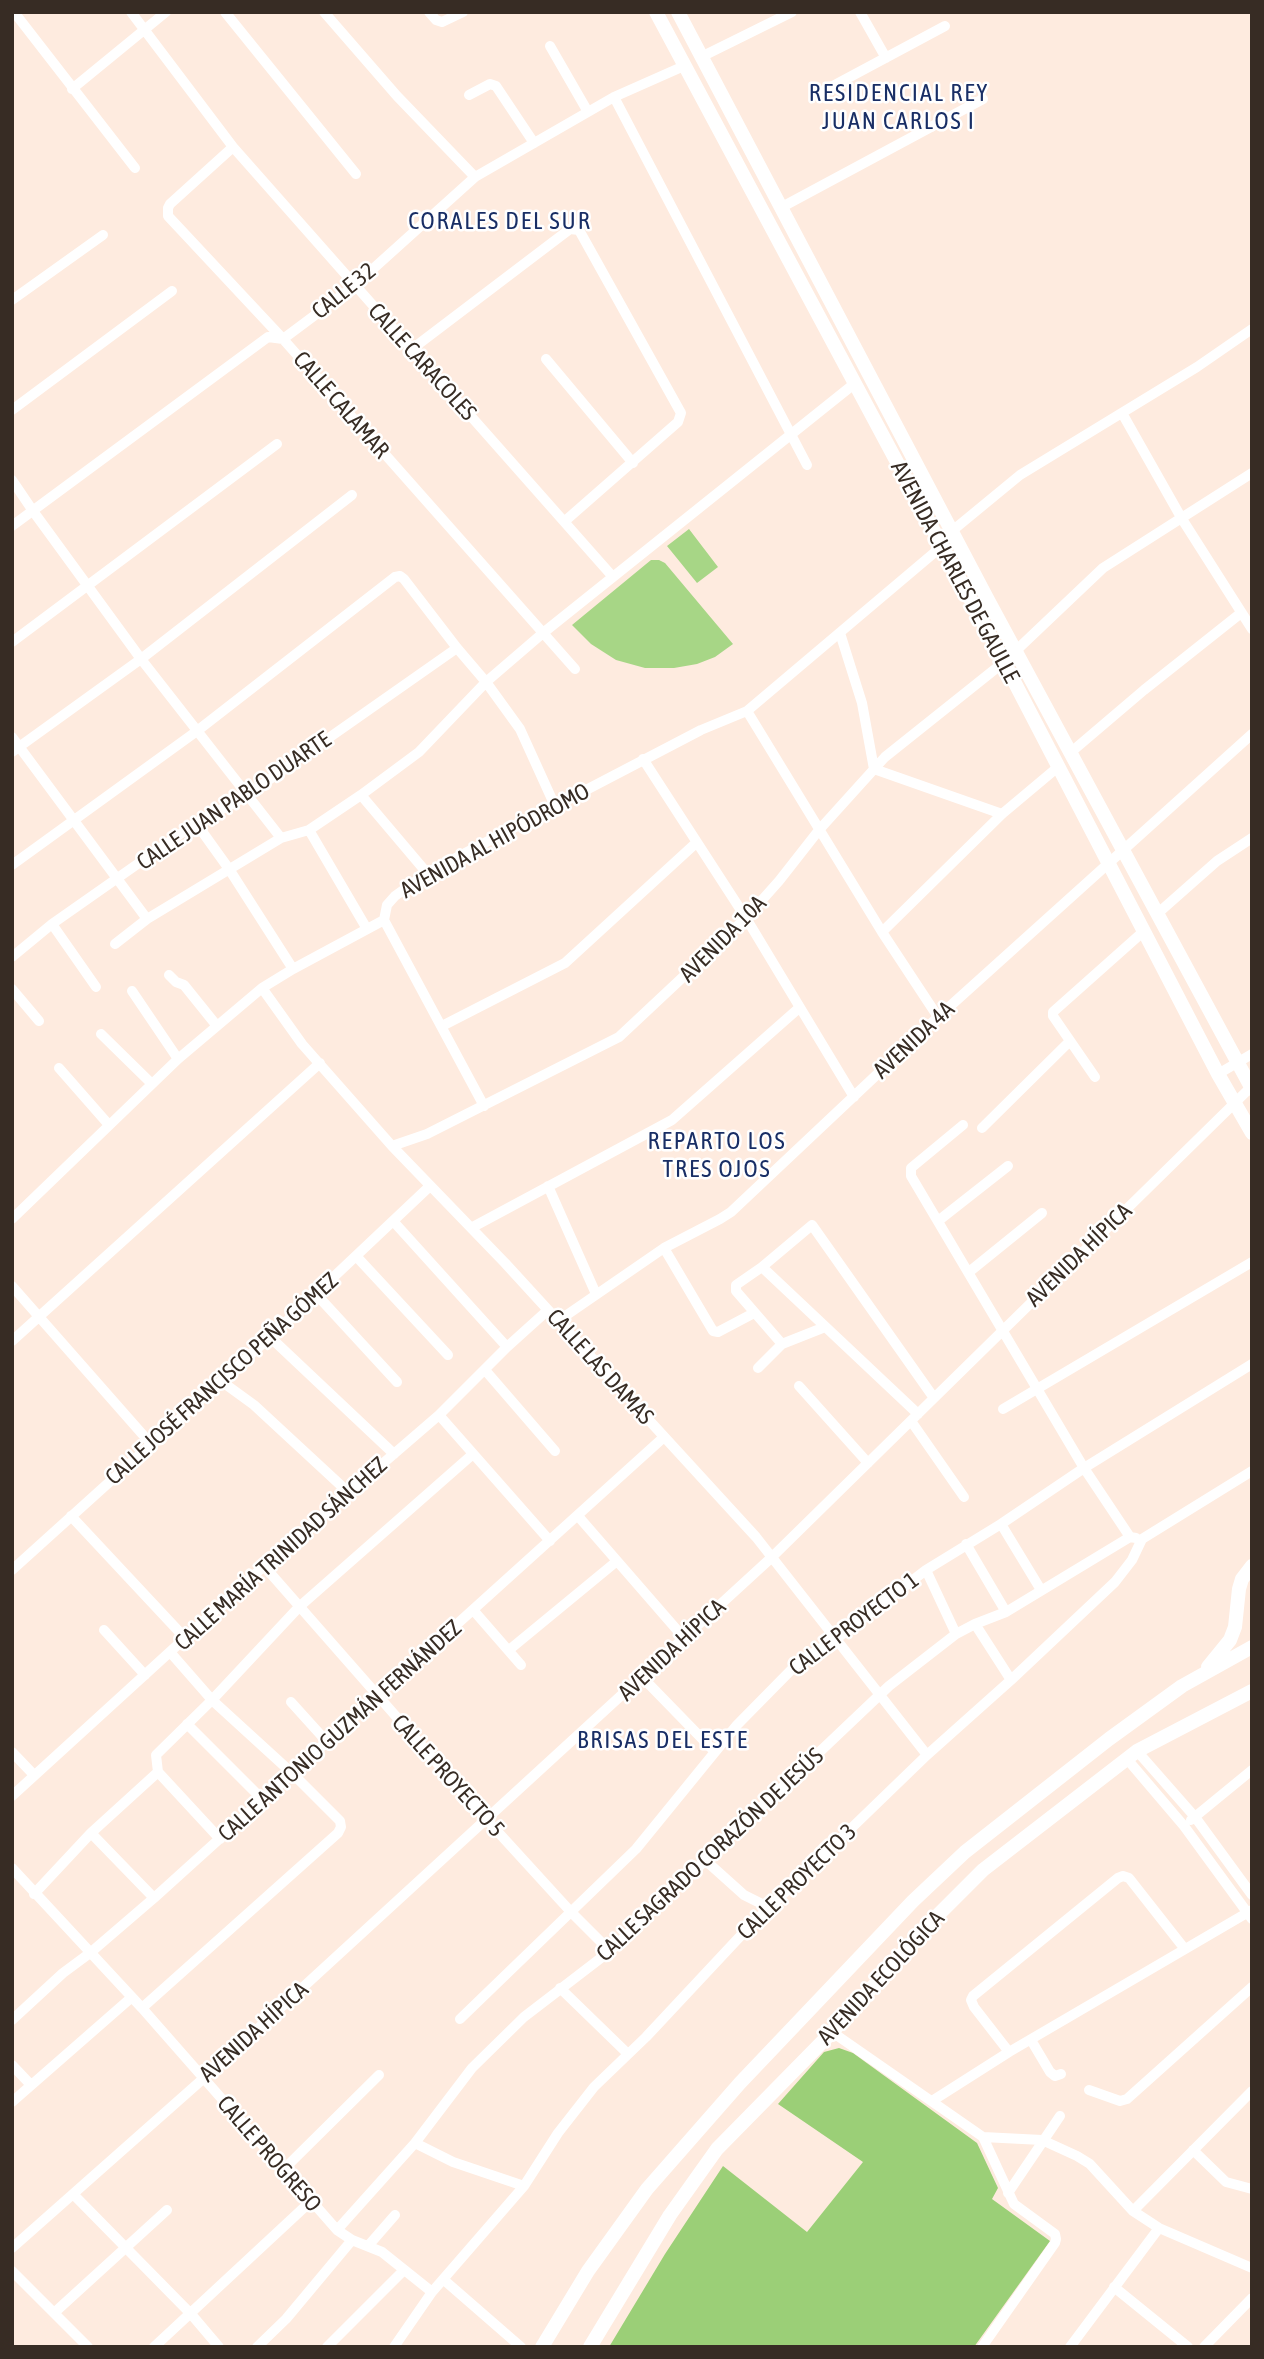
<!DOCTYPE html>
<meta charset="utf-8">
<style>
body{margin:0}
#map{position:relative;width:1264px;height:2359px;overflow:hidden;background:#feebdf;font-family:"Asap Condensed",sans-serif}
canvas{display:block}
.frame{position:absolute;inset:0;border:14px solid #372c24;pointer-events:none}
</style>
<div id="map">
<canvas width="1264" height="2359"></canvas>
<div class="frame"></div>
</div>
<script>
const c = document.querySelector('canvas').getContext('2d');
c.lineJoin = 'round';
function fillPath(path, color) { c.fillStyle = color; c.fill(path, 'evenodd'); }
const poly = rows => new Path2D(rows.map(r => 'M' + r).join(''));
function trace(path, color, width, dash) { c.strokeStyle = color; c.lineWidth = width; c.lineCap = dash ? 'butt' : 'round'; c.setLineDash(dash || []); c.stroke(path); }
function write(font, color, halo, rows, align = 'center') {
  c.font = font + ' "Asap Condensed",sans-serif'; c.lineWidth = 5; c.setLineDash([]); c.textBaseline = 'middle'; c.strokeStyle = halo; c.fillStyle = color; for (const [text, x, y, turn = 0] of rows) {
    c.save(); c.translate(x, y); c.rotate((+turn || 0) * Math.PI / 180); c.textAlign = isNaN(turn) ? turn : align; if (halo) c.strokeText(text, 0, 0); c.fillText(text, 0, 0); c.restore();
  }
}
const green = poly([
 [689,529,718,567,697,583,667,546],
 [651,560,659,560,665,563,733,644,715,657,697,664,674,668,645,668,616,660,591,644,572,625]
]);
const forest = poly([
 [839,2048,853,2053,977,2143,998,2188,992,2199,1050,2241,974,2347,609,2347,665,2254,723,2166,807,2232,863,2162,778,2104,824,2052]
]);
const minor = poly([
 [14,12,135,168],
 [131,12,233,147,613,577],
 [225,12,356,174],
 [324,12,397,96,475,177],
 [429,12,436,20,442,22,463,12],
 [860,12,886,58],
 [550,46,588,112],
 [701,57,792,12],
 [72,89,166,12],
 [818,94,945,26],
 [469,95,490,84,496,86,534,143],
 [614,97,807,465],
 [233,147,170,204,168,208,168,216,283,339,575,669],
 [782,207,983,99],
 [12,300,103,235],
 [412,349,570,229,579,230,681,413,678,422,565,521],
 [546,359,633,463],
 [12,410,172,291],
 [1122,413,1182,519,1252,629],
 [12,480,33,511,141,659,281,838],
 [12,526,268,337,283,339,354,286,475,177,614,97,684,66],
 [952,531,1020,475,1197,367,1252,329],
 [840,633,862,703,874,769,1002,814],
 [12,642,277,444],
 [747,711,882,932,938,1017],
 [12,737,147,919],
 [12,752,141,659,352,495],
 [1070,753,1144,690,1241,613],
 [643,759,746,918,854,1097],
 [361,795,427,873],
 [196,823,229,869,293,969],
 [309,830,367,929],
 [12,865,197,731,395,577,400,576,404,579,457,648,486,682,520,729,555,806],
 [1157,914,1217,861,1252,838],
 [384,920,484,1106],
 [52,924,96,987],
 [882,932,1002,814,1058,767],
 [115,944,147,919,281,838,309,830,361,795,419,752,486,682,543,633,854,384],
 [12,957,52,924,196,823,246,796,457,648],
 [169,975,176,982,184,985,217,1026],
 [262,988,302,1044,392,1146,505,1263,756,1537,927,1755],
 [12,989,39,1021],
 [132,991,178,1059],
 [442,1026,565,963,696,843],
 [101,1034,152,1084],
 [59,1068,109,1125],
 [1218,1074,1252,1054],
 [1095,1077,1053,1016,1053,1012,1144,931],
 [963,1125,911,1168,911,1176,1084,1468,1130,1537,1136,1538],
 [982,1128,1070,1041],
 [392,1146,427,1134,619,1037,746,918,779,881,819,830,885,757,1004,662,1103,568,1252,473],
 [548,1186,596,1294],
 [12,1219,178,1059,262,988,293,969,384,920,387,905,395,896,427,873,701,730,747,711,941,547],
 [393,1221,507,1347],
 [938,1221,1008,1166],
 [471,1228,672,1120,799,1008],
 [664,1248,713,1331,718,1332,754,1313],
 [356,1256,448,1355],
 [762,1267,918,1414],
 [969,1272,1042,1213],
 [12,1286,151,1444],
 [316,1294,397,1382],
 [558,1321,664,1248,720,1219,731,1212,938,1017,1252,734],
 [825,1327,782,1344,736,1291,736,1285,762,1267,812,1225,934,1398],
 [270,1337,394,1454],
 [12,1341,320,1063],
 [758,1368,782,1344],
 [485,1370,555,1451],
 [221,1381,254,1405,348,1492],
 [799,1386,868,1463],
 [1003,1409,1252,1262],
 [439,1415,550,1541],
 [911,1421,964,1497],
 [71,1516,185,1638],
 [578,1516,684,1638],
 [1001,1524,1041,1590],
 [966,1544,1006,1612],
 [264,1566,487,1820,571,1912,610,1951],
 [12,1570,270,1337,430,1186],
 [926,1570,956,1634],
 [474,1611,521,1665],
 [975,1624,1011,1680],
 [104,1630,145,1675],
 [509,1650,617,1561],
 [642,1677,715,1752],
 [291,1702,328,1743],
 [187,1724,263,1800],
 [1137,1751,1195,1817,1252,1895],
 [12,1752,34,1775],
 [1127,1759,1184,1826,1252,1919],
 [12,1796,264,1566,439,1415,507,1347,548,1310],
 [1191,1820,1252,1770],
 [91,1833,154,1898],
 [220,1839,158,1772,156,1755,212,1700,299,1607,473,1454],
 [705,1860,744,1895,770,1908],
 [12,1868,142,2008,337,2230,352,2240,382,2252,432,2292],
 [34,1894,91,1833,158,1772],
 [560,1988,628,2054],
 [142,2008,338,1833,341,1827,340,1821,293,1774,212,1700,170,1652],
 [460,2019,636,1849,737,1725,800,1661,836,1639,926,1570,1001,1524,1084,1468,1252,1364],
 [12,2020,63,1973,90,1953,154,1898,664,1437],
 [832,2032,983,2137,1042,2140,1077,2156,1090,2164,1133,2211,1159,2228,1252,2268],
 [1031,2040,1050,2072,1055,2076,1061,2074],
 [1009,2052,974,2007,971,2000,973,1996,1118,1878,1123,1876,1129,1878,1184,1948],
 [12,2065,31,2085],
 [1089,2090,1120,2101,1127,2099,1252,1987],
 [932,2101,1009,2052,1252,1910],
 [12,2102,132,1997],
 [415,2143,453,2162,524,2186],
 [1193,2150,1226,2182,1252,2189],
 [283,2170,379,2075],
 [1008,2193,1060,2116],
 [73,2194,191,2314,219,2347],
 [1133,2211,1252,2091],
 [337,2230,415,2143,472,2068,524,2017,610,1951,889,1686,956,1634,975,1624,1006,1612,1130,1537],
 [368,2246,395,2215],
 [12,2248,204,2078,771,1558,1251,1087],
 [12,2271,88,2347],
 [444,2280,521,2347],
 [1114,2287,1188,2347],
 [54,2313,167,2210],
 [154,2347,310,2202],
 [257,2347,286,2319,352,2240],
 [327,2347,404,2270],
 [394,2347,432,2292,524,2186,558,2133,594,2087,646,2037,747,1929,927,1755,1011,1680,1115,1582,1132,1560,1142,1539,1252,1471],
 [982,2347,1055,2243,1056,2239,1055,2234,1014,2204,983,2137],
 [1070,2347,1159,2228],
 [1204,2347,1252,2298]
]);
const major = poly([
 [656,12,1004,662,1218,1074,1252,1133],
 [678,12,988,600,1252,1089],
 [1208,1667,1230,1640,1235,1627,1239,1589,1242,1579,1252,1566],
 [542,2347,588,2271,647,2189,740,2083,913,1901,965,1852,1109,1739,1182,1686,1252,1647],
 [590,2347,670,2215,717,2149,832,2032,933,1920,983,1870,1137,1751,1252,1691]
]);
const streetNames = [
 ["CALLE 32",344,291,-39],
 ["CALLE CARACOLES",422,362,48],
 ["CALLE CALAMAR",341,405,49],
 ["AVENIDA CHARLES DE GAULLE",955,572,62],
 ["CALLE JUAN PABLO DUARTE",234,801,-34],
 ["AVENIDA AL HIPÓDROMO",495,841,-29],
 ["AVENIDA 10A",723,939,-45],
 ["AVENIDA 4A",914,1040,-43],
 ["AVENIDA HÍPICA",1079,1255,-44],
 ["CALLE LAS DAMAS",600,1367,48],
 ["CALLE JOSÉ FRANCISCO PEÑA GÓMEZ",222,1379,-42],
 ["CALLE MARÍA TRINIDAD SÁNCHEZ",281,1554,-42],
 ["CALLE PROYECTO 1",854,1624,-37],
 ["AVENIDA HÍPICA",672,1650,-43],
 ["CALLE ANTONIO GUZMÁN FERNÁNDEZ",340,1731,-42],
 ["CALLE PROYECTO 5",448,1776,48],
 ["CALLE SAGRADO CORAZÓN DE JESÚS",710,1855,-43],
 ["CALLE PROYECTO 3",797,1882,-44],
 ["AVENIDA ECOLÓGICA",881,1978,-47],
 ["AVENIDA HÍPICA",254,2032,-42],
 ["CALLE PROGRESO",269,2154,49]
];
const neighbourhoodNames = [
 ["RESIDENCIAL REY",899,93],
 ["JUAN CARLOS I",899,121],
 ["CORALES DEL SUR",500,221],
 ["REPARTO LOS",717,1141],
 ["TRES OJOS",717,1169],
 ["BRISAS DEL ESTE",663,1740]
];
fillPath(green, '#a7d686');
fillPath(forest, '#9bcf77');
trace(minor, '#fff', 10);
trace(major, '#fff', 14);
write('23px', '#372c24', '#fff', streetNames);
c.letterSpacing = '2px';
write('24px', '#192e65', '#fff', neighbourhoodNames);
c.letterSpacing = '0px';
</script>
